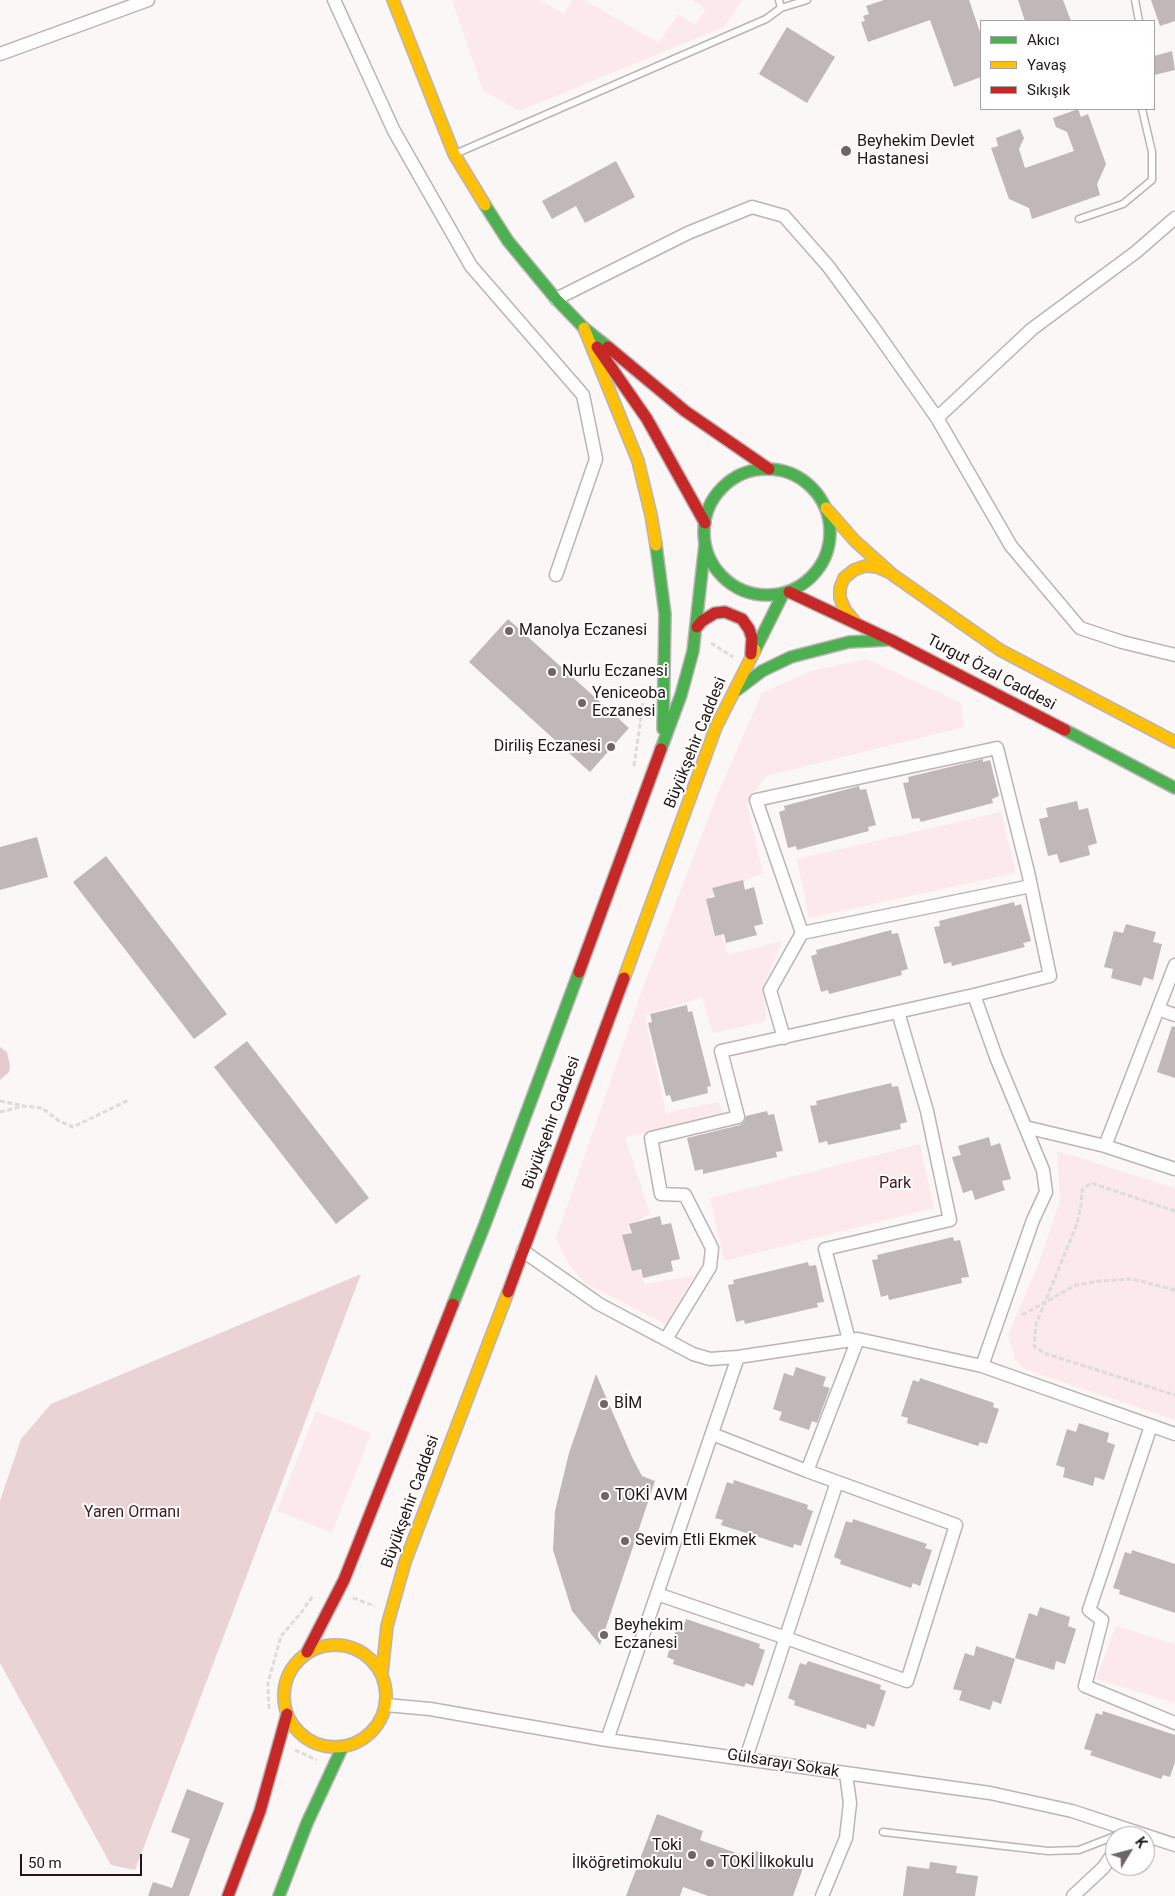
<!DOCTYPE html>
<meta charset="utf-8">
<style>
body{margin:0}
#map{position:relative;width:1175px;height:1896px;overflow:hidden;background:#fbf7f7;font-family:Roboto,sans-serif}
canvas{display:block}
.legend{position:absolute;left:980px;top:20px;width:175px;height:90px;box-sizing:border-box;background:#fff;border:1px solid #a7a1a3;margin:0;padding:6px 9px;list-style:none;font-size:15px;color:#231518}
.legend li{display:flex;align-items:center;gap:10px;height:25px}
.legend b{width:25px;border:1px solid #a7a1a3}
.north{position:absolute;left:1105px;top:1826px;width:50px;height:50px;box-sizing:border-box;background:#fff;border:1px solid #a7a1a3;border-radius:50%;rotate:53deg;font-size:14px;font-weight:700;line-height:20px;text-align:center;color:#231518}
.north::after{content:'';display:block;margin:auto;width:18px;height:22px;background:#6f6466;clip-path:polygon(50% 0,100% 100%,50% 72%,0 100%)}
.scale{position:absolute;left:20px;top:1854px;width:122px;height:22px;box-sizing:border-box;border:2px solid #231518;border-top:0;padding-left:6px;font-size:15px;line-height:18px;white-space:nowrap;color:#231518;-webkit-text-stroke:4px #fff;paint-order:stroke}
</style>
<div id="map">
<canvas width="1175" height="1896"></canvas>
<ul class="legend">
<li><b style="height:6px;background:#4caf50"></b>Akıcı</li>
<li><b style="height:6px;background:#ffc107"></b>Yavaş</li>
<li><b style="height:6px;background:#c62828"></b>Sıkışık</li>
</ul>
<div class="north">K</div>
<div class="scale">50 m</div>
</div>
<script>
const c = document.querySelector('canvas').getContext('2d');
c.lineJoin = 'round';
function fillPath(path, color) { c.fillStyle = color; c.fill(path, 'evenodd'); }
const poly = rows => new Path2D(rows.map(r => 'M' + r).join(''));
function trace(path, color, width, dash) { c.strokeStyle = color; c.lineWidth = width; c.lineCap = dash ? 'butt' : 'round'; c.setLineDash(dash || []); c.stroke(path); }
function write(font, color, halo, rows, align = 'center') {
  c.font = font + ' Roboto,sans-serif'; c.lineWidth = 4; c.setLineDash([]); c.textBaseline = 'middle'; c.strokeStyle = halo; c.fillStyle = color; for (const [text, x, y, turn = 0] of rows) {
    c.save(); c.translate(x, y); c.rotate((+turn || 0) * Math.PI / 180); c.textAlign = isNaN(turn) ? turn : align; if (halo) c.strokeText(text, 0, 0); c.fillText(text, 0, 0); c.restore();
  }
}
const green = poly([
 [452,0,539,0,564,14,572,0,584,0,659,43,678,14,695,25,706,9,692,0,742,0,724,27,519,111,483,90],
 [867,659,961,703,964,727,766,776,747,803,763,873,709,897,728,955,782,941,765,982,766,1021,713,1033,702,997,645,1015,666,1113,718,1102,724,1115,625,1137,650,1214,628,1226,644,1284,694,1276,667,1325,585,1283,568,1263,556,1238,644,985,716,798,762,693,811,671],
 [1001,812,1016,873,809,918,797,859],
 [920,1144,934,1208,724,1261,710,1198],
 [1057,1151,1175,1188,1175,1420,1024,1369,1015,1359,1008,1335,1038,1265,1060,1201],
 [316,1411,371,1433,332,1533,277,1511],
 [1116,1626,1175,1644,1175,1703,1096,1679]
]);
const forest = poly([
 [361,1274,135,1870,111,1865,0,1663,0,1501,21,1439,51,1404]
]);
const water = poly([
 [0,1047,7,1052,10,1066,9,1072,0,1080]
]);
const building = poly([
 [884,0,969,0,981,35,981,77,954,87,930,20,868,42,861,22,865,21,863,16,869,14,866,6],
 [1018,0,1063,0,1071,21,1025,21],
 [1151,0,1175,0,1175,21,1160,26],
 [787,27,835,57,807,103,759,74],
 [1172,51,1175,70,1154,75,1154,56],
 [1078,109,1081,117,1088,114,1106,164,1097,184,1100,195,1032,219,1029,208,1009,199,991,148,998,146,996,138,1020,129,1024,138,1019,149,1025,168,1074,151,1067,132,1056,127,1053,118],
 [616,161,635,197,585,223,576,206,552,219,542,201],
 [508,619,629,728,590,772,469,662],
 [983,759,983,762,990,760,999,796,992,799,993,803,921,822,919,818,912,819,903,783,909,782,908,777],
 [859,786,860,790,866,789,876,825,868,827,869,831,797,850,796,846,788,848,779,812,785,810,784,806],
 [1077,801,1079,810,1088,808,1097,843,1088,846,1090,855,1060,863,1057,854,1048,856,1039,819,1048,817,1046,808],
 [37,837,48,877,0,890,0,847],
 [106,856,227,1014,194,1039,73,882],
 [743,880,745,890,754,887,763,924,754,926,757,935,726,943,724,934,715,936,706,899,715,897,712,888],
 [1014,902,1015,906,1021,904,1031,941,1023,943,1025,947,952,966,951,962,944,964,934,927,940,926,939,921],
 [1126,924,1156,932,1153,942,1162,944,1153,980,1144,977,1141,986,1111,978,1113,969,1104,967,1114,931,1123,933],
 [891,930,892,934,898,933,908,969,901,971,902,975,829,994,828,990,821,992,811,956,817,954,816,950],
 [687,1005,688,1012,692,1011,711,1086,707,1087,708,1093,672,1102,670,1095,666,1096,648,1023,652,1022,650,1014],
 [1172,1026,1175,1027,1175,1078,1157,1072],
 [247,1041,369,1198,336,1224,214,1067],
 [891,1083,892,1087,898,1086,907,1122,900,1124,901,1129,828,1145,827,1141,819,1143,810,1106,817,1105,816,1101],
 [767,1111,768,1115,774,1114,783,1151,776,1152,777,1157,703,1174,703,1169,695,1171,687,1138,740,1125,744,1122,746,1116],
 [989,1137,991,1146,1000,1143,1011,1179,1002,1181,1005,1190,975,1200,972,1190,963,1193,952,1157,961,1155,958,1146],
 [660,1216,662,1225,671,1223,680,1259,671,1261,673,1271,643,1278,641,1269,632,1271,622,1235,632,1233,629,1224],
 [953,1237,954,1241,960,1240,969,1277,961,1278,962,1283,889,1300,888,1295,881,1297,872,1260,878,1259,877,1255],
 [808,1262,809,1266,816,1265,824,1302,817,1303,818,1307,745,1324,744,1320,736,1322,728,1285,734,1284,733,1280],
 [796,1367,826,1377,823,1386,830,1388,817,1423,812,1421,809,1430,779,1420,782,1412,773,1409,784,1373,793,1376],
 [596,1374,632,1457,642,1476,655,1481,600,1645,572,1611,553,1550,555,1511,569,1453],
 [920,1378,994,1403,993,1407,999,1409,987,1444,980,1442,978,1446,907,1423,908,1418,901,1416,913,1380,919,1382],
 [1079,1423,1109,1433,1107,1442,1115,1445,1104,1480,1095,1477,1093,1486,1063,1477,1065,1468,1056,1465,1067,1429,1076,1432],
 [734,1480,808,1505,807,1509,813,1511,801,1546,794,1544,793,1548,721,1525,723,1520,715,1518,727,1482,733,1484],
 [853,1519,927,1544,925,1548,932,1550,920,1586,913,1583,911,1588,840,1564,841,1560,834,1557,846,1521,852,1523],
 [1132,1550,1175,1564,1175,1613,1119,1594,1120,1590,1113,1588,1125,1552,1131,1554],
 [1040,1607,1070,1617,1068,1626,1076,1629,1065,1664,1056,1661,1054,1670,1015,1658,1029,1613,1037,1616],
 [686,1619,760,1644,759,1648,765,1650,753,1686,746,1683,744,1687,673,1664,674,1660,667,1657,679,1621,685,1623],
 [976,1646,1015,1659,1001,1704,993,1701,990,1710,959,1700,962,1691,953,1689,965,1653,974,1656],
 [808,1661,881,1685,880,1689,886,1691,874,1727,867,1724,866,1729,794,1705,795,1701,788,1698,800,1663,806,1665],
 [1103,1711,1175,1735,1175,1762,1170,1777,1163,1775,1161,1779,1090,1755,1092,1751,1084,1749,1096,1713,1102,1715],
 [187,1789,224,1803,206,1850,189,1896,148,1896,153,1882,172,1888,190,1839,171,1832],
 [657,1814,703,1831,700,1840,753,1859,756,1851,803,1868,793,1896,708,1896,683,1887,680,1896,626,1896],
 [930,1862,957,1866,956,1873,978,1876,975,1896,903,1896,907,1866,929,1869]
]);
const path = poly([
 [711,643,733,657],
 [634,766,643,703],
 [0,1101,24,1106],
 [0,1112,24,1106,42,1108,59,1121,73,1127,129,1100],
 [1175,1211,1091,1183,1082,1190,1081,1205,1077,1224,1036,1324,1034,1346,1044,1353,1175,1395],
 [1022,1315,1076,1285,1100,1281,1132,1279,1175,1290],
 [353,1598,375,1606],
 [269,1709,268,1683,281,1636,300,1614,313,1596],
 [295,1750,317,1760]
]);
const lane = poly([
 [1135,0,1139,21],
 [781,8,807,0],
 [455,154,766,19,781,8,779,0],
 [1079,219,1123,204,1152,180,1152,152,1142,109],
 [883,1832,1048,1851,1079,1850,1115,1836]
]);
const street = poly([
 [334,0,394,131,471,266,583,395,596,459,556,575],
 [0,54,148,0],
 [556,299,688,233,752,207,784,216,828,266,873,327,937,418,1011,546,1080,628,1122,642,1175,655],
 [937,418,1032,329,1136,252,1175,218],
 [802,933,1031,886],
 [1158,1009,1175,1015],
 [784,1038,770,990,802,933,756,800,997,748,1028,872,1050,976,974,995],
 [1025,1127,1105,1146,1175,1169],
 [1105,1146,1175,965],
 [523,1251,599,1304,693,1354,710,1359,738,1357,858,1339,982,1366,1033,1220,1046,1192,1043,1170,996,1057,974,995,721,1051,738,1117,651,1138,661,1194,685,1195,712,1248,710,1267,666,1339],
 [849,1340,825,1249,950,1220,927,1111,898,1012],
 [982,1366,1175,1434],
 [1151,1426,1089,1610,1102,1620,1085,1686,1175,1723],
 [712,1434,807,1471,858,1339],
 [657,1594,786,1638,907,1681,956,1525,807,1471],
 [386,1705,430,1709,607,1740,990,1793,1072,1811,1175,1845],
 [607,1740,738,1357],
 [746,1758,837,1482],
 [822,1896,846,1838,850,1803,846,1774],
 [1073,1896,1103,1868,1115,1851]
]);
const fast = poly([
 [485,205,508,241,556,299,584,328,608,347],
 '704 532a63 63 0 1 1 126 0a63 63 0 1 1-126 0Z',
 [656,545,665,614,663,729],
 [755,650,783,594],
 [737,690,762,671,791,657,849,642,887,640],
 [1065,730,1175,788],
 [661,749,681,695,693,651,705,544],
 [453,1304,485,1224,579,972],
 [279,1896,307,1823,342,1748]
]);
const slow = poly([
 [393,0,454,154,485,205],
 [584,328,638,461,651,515,656,545],
 [826,508,855,541,893,575,1000,650,1175,742],
 [856,623,845,610,840,598,840,588,844,578,854,570,865,566,877,567,888,572],
 [624,978,716,727,755,650],
 '284 1696a51 51 0 1 1 102 0a51 51 0 1 1-102 0Z',
 [382,1673,387,1626,405,1562,508,1292]
]);
const jam = poly([
 [597,347,647,419,705,523],
 [608,347,685,411,769,469],
 [789,592,891,640,1065,730],
 [697,627,702,621,715,613,725,612,742,619,749,629,752,638,751,654],
 [579,972,661,749],
 [508,1292,624,978],
 [307,1652,344,1580,453,1304],
 [228,1896,260,1811,287,1714]
]);
const markers = [
 [846,151,6,"#6f6466"],
 [509,631,5,"#6f6466"],
 [552,672,5,"#6f6466"],
 [582,703,5,"#6f6466"],
 [611,747,5,"#6f6466"],
 [604,1404,5,"#6f6466"],
 [605,1496,5,"#6f6466"],
 [625,1541,5,"#6f6466"],
 [604,1635,5,"#6f6466"],
 [692,1855,5,"#6f6466"],
 [710,1863,5,"#6f6466"]
];
const poiNames = [
 ["Beyhekim Devlet",857,142],
 ["Hastanesi",857,160],
 ["Manolya Eczanesi",519,631],
 ["Nurlu Eczanesi",562,672],
 ["Yeniceoba",592,694],
 ["Eczanesi",592,712],
 ["Diriliş Eczanesi",601,747,"right"],
 ["BİM",614,1404],
 ["TOKİ AVM",615,1496],
 ["Sevim Etli Ekmek",635,1541],
 ["Beyhekim",614,1626],
 ["Eczanesi",614,1644],
 ["Toki",682,1846,"right"],
 ["İlköğretimokulu",682,1864,"right"],
 ["TOKİ İlkokulu",720,1863]
];
const streetNames = [
 ["Turgut Özal Caddesi",991,673,28],
 ["Büyükşehir Caddesi",696,743,-68],
 ["Büyükşehir Caddesi",552,1123,-70],
 ["Büyükşehir Caddesi",411,1502,-70],
 ["Gülsarayı Sokak",783,1764,9]
];
const parkNames = [
 ["Park",895,1184],
 ["Yaren Ormanı",132,1513]
];
fillPath(green, '#fce9eb');
fillPath(forest, '#e9d3d5');
fillPath(water, '#e5cacd');
fillPath(building, '#c0b7b8');
trace(lane, '#bcb3b4', 9);
trace(street, '#bcb3b4', 15);
trace(fast, '#bcb3b4', 14);
trace(slow, '#bcb3b4', 14);
trace(jam, '#bcb3b4', 14);
trace(path, '#dddbdb', 3, [5, 2.5]);
trace(lane, '#fefefe', 6);
trace(street, '#fefefe', 12);
trace(fast, '#4caf50', 11);
trace(slow, '#ffc107', 11);
trace(jam, '#c62828', 11);
for (const [x, y, r, color] of markers) { const dot = new Path2D(); dot.arc(x, y, r, 0, 2 * Math.PI); c.fillStyle = color; c.fill(dot); trace(dot, '#fff', 2); }
write('16px', '#231518', '#fff', poiNames, 'left');
write('16px', '#231518', '#fff', streetNames);
write('16px', '#461722', '#fff', parkNames);
</script>
